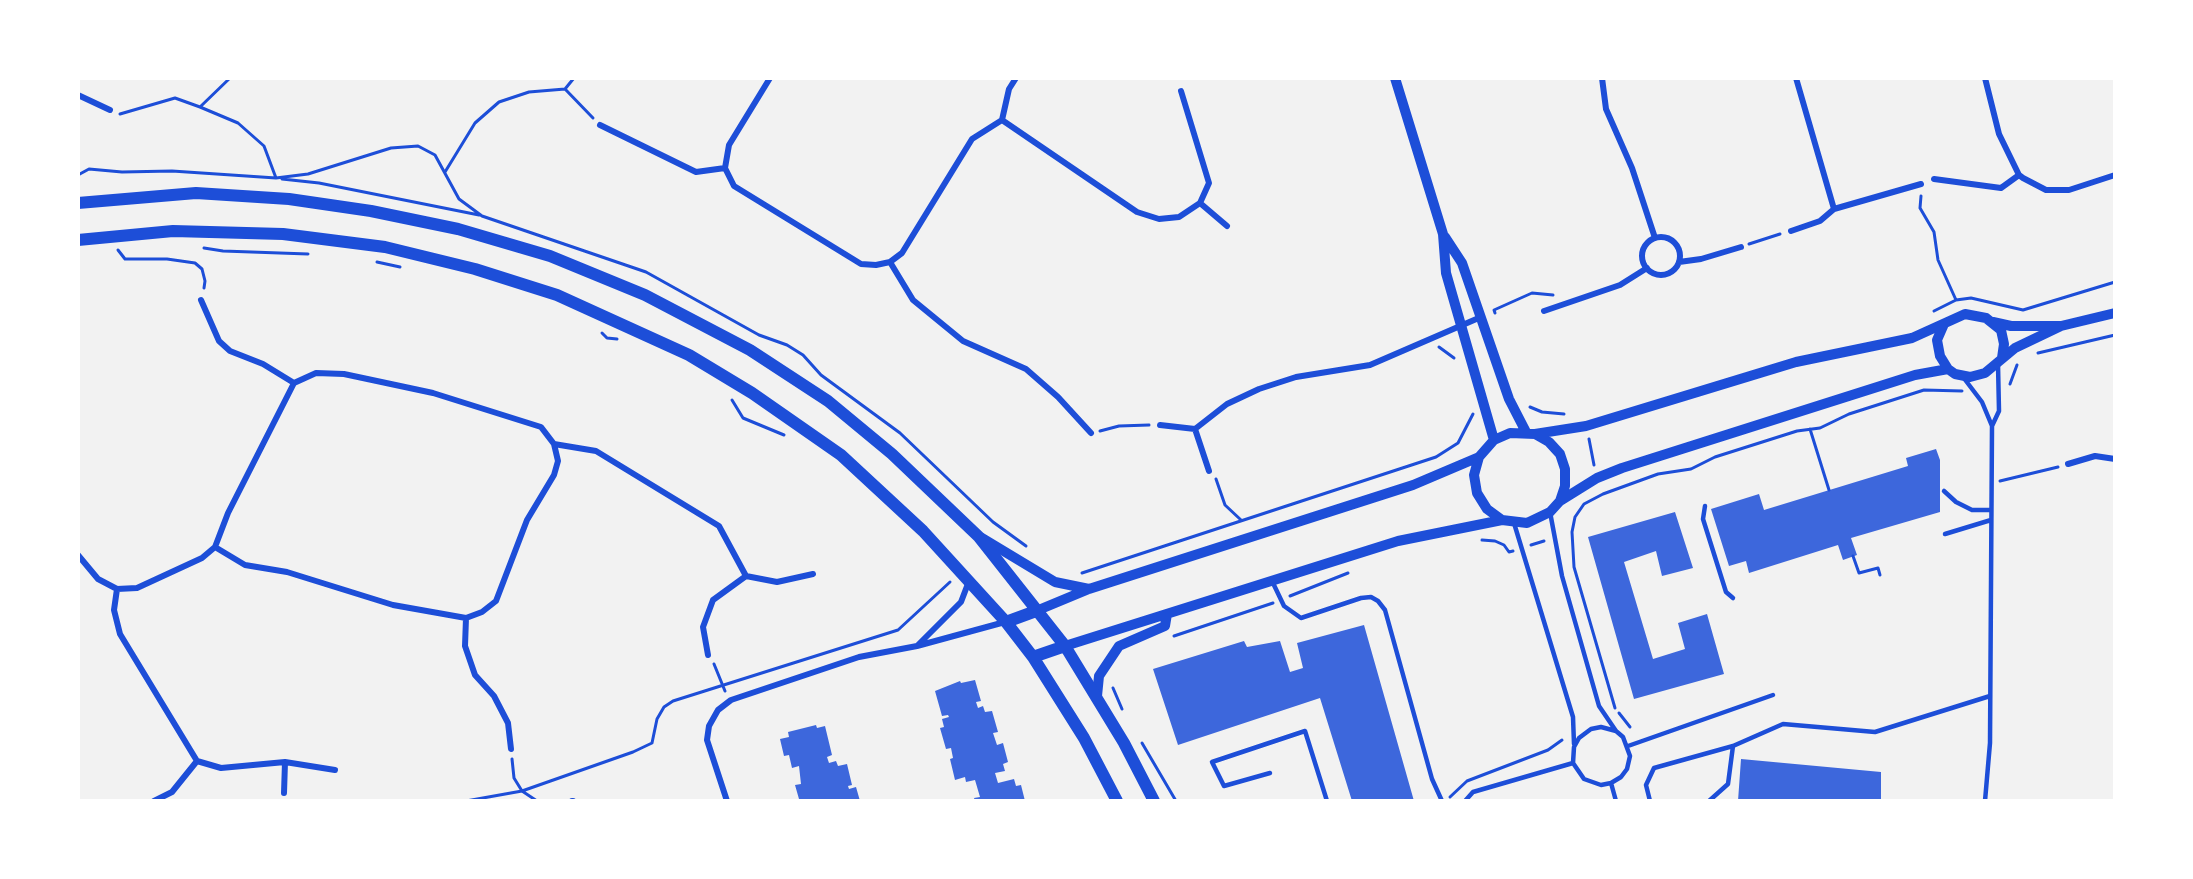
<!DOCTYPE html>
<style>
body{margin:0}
#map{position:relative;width:2193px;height:879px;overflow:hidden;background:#f2f2f2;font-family:"Zilla Slab",serif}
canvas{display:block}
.frame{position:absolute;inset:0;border:80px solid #fff;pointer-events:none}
</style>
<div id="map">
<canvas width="2193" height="879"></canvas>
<div class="frame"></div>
</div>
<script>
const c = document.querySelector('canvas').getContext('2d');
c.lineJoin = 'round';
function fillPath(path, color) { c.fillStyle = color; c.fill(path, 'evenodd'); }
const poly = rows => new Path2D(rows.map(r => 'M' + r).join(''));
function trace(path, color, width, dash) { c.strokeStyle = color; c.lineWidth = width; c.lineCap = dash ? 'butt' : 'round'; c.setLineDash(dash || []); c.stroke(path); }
const building = poly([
 [1936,449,1940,460,1940,512,1851,538,1857,555,1843,560,1838,545,1749,573,1746,561,1729,566,1711,509,1759,494,1764,510,1908,466,1906,458],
 [1675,512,1693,568,1662,576,1656,551,1624,562,1653,659,1685,649,1678,623,1707,614,1724,674,1634,699,1588,537],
 [1364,625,1414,801,1352,801,1320,698,1178,745,1153,669,1244,641,1247,647,1280,641,1290,672,1303,668,1297,643],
 [975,680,981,701,976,702,978,708,983,706,985,712,992,711,998,732,993,733,997,745,1003,743,1008,762,1003,764,1005,771,995,773,998,783,1014,779,1016,786,1021,785,1025,801,975,801,974,798,980,797,975,780,966,782,965,777,955,780,950,759,953,758,951,748,946,749,940,728,944,727,942,719,949,717,948,715,942,716,935,691,960,681,961,683],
 [816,725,817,728,825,726,832,755,827,757,829,763,836,761,838,766,847,764,852,785,848,786,849,789,856,787,860,801,799,799,795,785,801,784,799,766,792,768,789,755,784,756,780,739,789,737,788,732],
 [1741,759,1881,772,1881,801,1738,801]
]);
const path = poly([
 [565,89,593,118],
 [200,107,230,78],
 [120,114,175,98,200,107,238,123,264,146,276,178],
 [445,172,475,123,499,102,529,92,565,89,574,78],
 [78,175,89,169,122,172,172,171,276,178,308,174,391,148,418,146,435,155,459,199,482,216,646,272,759,335,787,345,803,355,821,375,900,433,993,522,1026,546],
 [282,179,319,183,479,215],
 [1921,196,1920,208,1934,232,1938,260,1956,300],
 [1749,244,1780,234],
 [204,248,223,251,308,254],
 [118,250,125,259,167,259,195,263,202,269,205,281,204,288],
 [377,262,400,267],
 [1934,311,1956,300,1971,298,2023,310,2115,282],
 [1495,313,1494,310,1532,293,1553,295],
 [602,333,607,338,617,339],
 [1439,347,1454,358],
 [2038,353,2115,335],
 [2010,384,2017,365],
 [732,400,743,418,784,435],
 [1530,407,1542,412,1564,414],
 [1810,429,1829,490],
 [1100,431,1119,426,1149,425],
 [1589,439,1594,465],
 [1216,479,1225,505,1241,520],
 [2000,481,2058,467],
 [1482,540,1495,541,1504,545,1509,552,1513,551],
 [1531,545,1544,541],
 [1853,556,1859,573,1878,568,1880,575],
 [1082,573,1436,457,1458,443,1473,414],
 [1290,596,1348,573],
 [1174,636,1273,603],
 [714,664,725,691],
 [1113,688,1122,709],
 [1615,708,1574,567,1572,532,1575,517,1584,504,1603,494,1658,474,1691,469,1715,457,1797,431,1820,428,1849,414,1924,390,1962,391],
 [1619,713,1630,727],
 [1142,743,1176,801],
 [512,759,514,778,522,791,537,801],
 [1450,797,1467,781,1548,750,1562,740],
 [466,801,522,791,633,752,652,743,657,719,664,707,673,701,898,630,950,582]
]);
const service = poly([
 [1963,377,1982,402,1992,426],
 [1944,491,1956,502,1972,510,1991,510],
 [1705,506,1703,519,1726,592,1733,598],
 [1550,512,1562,576,1599,706,1616,731,1623,737,1630,756,1627,769,1621,777,1611,783,1601,785,1584,779,1573,763,1574,747,1579,738,1591,729,1601,727,1616,731],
 [1514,523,1573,717,1574,744],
 [1945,534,1991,520],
 [1273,583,1284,606,1301,618,1361,598,1371,597,1378,601,1385,610,1432,779,1442,801],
 [1628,746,1773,695],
 [1270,773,1224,786,1212,762,1305,731,1327,801],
 [1611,783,1616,801],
 [1465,801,1473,792,1573,763],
 [1650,801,1646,785,1654,768,1733,746,1783,724,1875,732,1990,696],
 [1709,801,1728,784,1733,746],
 [1985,801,1990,743,1992,426,1999,411,1998,364]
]);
const minor = poly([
 [770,78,729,145,725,168,734,186,861,264,876,265,890,262,902,253,972,139,1002,120,1009,89,1016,78],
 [1602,78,1606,109,1632,168,1655,238],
 [1796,78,1834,209],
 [1985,78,1999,134,2019,175,2023,178,2046,190,2069,190,2115,175],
 [78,95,110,110],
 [1002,120,1137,212,1159,219,1179,217,1200,203,1209,183,1181,91],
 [600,125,696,172,725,168],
 [1934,179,2001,188,2019,175],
 [1200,203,1227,226],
 [1791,231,1820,221,1834,209,1921,184],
 '1642 256a19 19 0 1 1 38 0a19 19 0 1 1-38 0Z',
 [890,262,913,300,963,341,1026,369,1058,397,1091,433],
 [1679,262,1701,259,1741,247],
 [201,300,219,341,230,351,263,364,294,383],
 [1544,311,1620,285,1647,268],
 [1160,425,1195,429,1209,471],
 [1195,429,1227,404,1259,389,1296,377,1370,365,1481,317],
 [554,444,596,451,719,526,746,576],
 [2068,464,2095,456,2115,459],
 [78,555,98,579,117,589,137,588,202,558,215,547,228,513,294,383,316,373,344,374,433,393,541,427,554,444,558,461,554,475,527,520,496,601,482,612,466,618,393,605,287,572,245,565,215,547],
 [117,589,114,610,120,634,197,761],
 [466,618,465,646,475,675,494,696,508,723,511,749],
 [917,646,961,602,969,581],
 [708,655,703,627,713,600,746,576,777,582,813,574],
 [284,793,285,762],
 [154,801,172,792,197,761,221,768,285,762,335,770],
 [572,801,573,801],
 [727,801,707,740,709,726,718,710,731,700,859,657,917,646,1005,622]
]);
const tertiary = poly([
 [1395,78,1443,234,1446,273,1494,440],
 [1445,237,1462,263,1509,399,1526,432],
 [1993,322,2011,326,2061,326,2115,313],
 [1944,324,1937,340,1940,356,1948,369,1955,374,1970,377,1985,373,2015,348,2061,326],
 [1535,434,1586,426,1796,362,1912,338,1965,314,1986,318,2001,330,2004,344,2002,358],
 [1560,501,1565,486,1565,469,1560,454,1549,442,1535,434,1510,433,1494,440,1479,457,1474,475,1477,493,1487,509,1502,520,1527,523,1550,512,1560,501,1597,478,1622,468,1915,375,1948,369],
 [982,538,1055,582,1089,589],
 [1036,611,1089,589,1413,485,1479,457],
 [1065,646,1398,541,1502,520],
 [1097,696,1099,676,1119,646,1165,626,1167,614]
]);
const secondary = poly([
 [78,203,196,193,289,199,371,211,458,229,550,256,645,295,750,350,828,401,892,454,979,537,1065,646,1124,743,1154,801],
 [78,240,173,231,283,234,385,247,475,269,557,295,689,355,752,393,841,455,923,531,1006,622,1033,657,1084,738,1117,801],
 [1006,622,1036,611],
 [1033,657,1065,646]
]);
fillPath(building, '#3d67dc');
trace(path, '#1d4ed8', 3);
trace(service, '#1d4ed8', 4.5);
trace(minor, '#1d4ed8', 6);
trace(tertiary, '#1d4ed8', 10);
trace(secondary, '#1d4ed8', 12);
</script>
